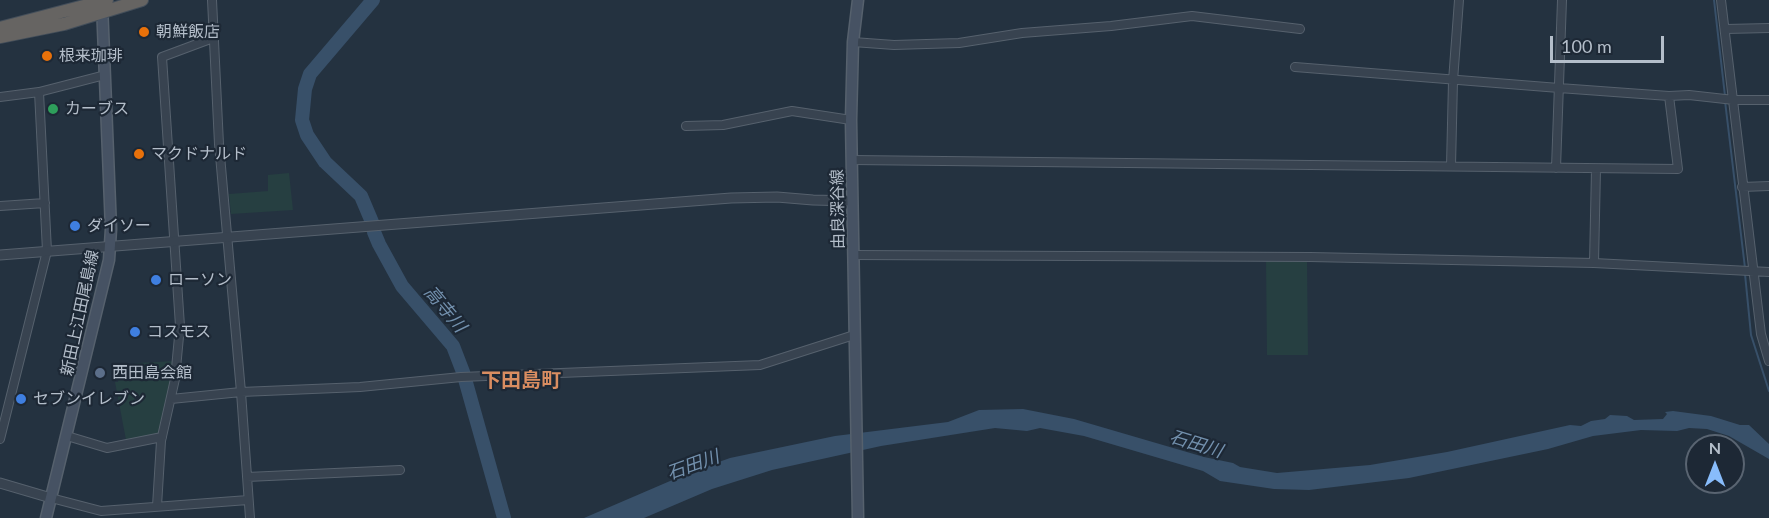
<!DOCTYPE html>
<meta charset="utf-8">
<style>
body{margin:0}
#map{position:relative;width:1769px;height:518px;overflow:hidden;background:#243240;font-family:Lato,sans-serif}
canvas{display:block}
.north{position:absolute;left:1685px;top:434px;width:60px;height:60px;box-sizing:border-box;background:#1d2835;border:2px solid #596471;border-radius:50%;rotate:0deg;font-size:16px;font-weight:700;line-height:24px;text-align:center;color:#b4beca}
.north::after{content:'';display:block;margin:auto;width:21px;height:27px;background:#88bcfb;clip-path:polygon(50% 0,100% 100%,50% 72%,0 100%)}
.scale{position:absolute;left:1550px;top:36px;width:114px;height:27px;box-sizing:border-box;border:3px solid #b4beca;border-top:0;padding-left:8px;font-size:18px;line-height:21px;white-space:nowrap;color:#b4beca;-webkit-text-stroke:4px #1d2835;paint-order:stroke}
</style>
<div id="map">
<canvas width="1769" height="518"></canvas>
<div class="north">N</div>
<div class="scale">100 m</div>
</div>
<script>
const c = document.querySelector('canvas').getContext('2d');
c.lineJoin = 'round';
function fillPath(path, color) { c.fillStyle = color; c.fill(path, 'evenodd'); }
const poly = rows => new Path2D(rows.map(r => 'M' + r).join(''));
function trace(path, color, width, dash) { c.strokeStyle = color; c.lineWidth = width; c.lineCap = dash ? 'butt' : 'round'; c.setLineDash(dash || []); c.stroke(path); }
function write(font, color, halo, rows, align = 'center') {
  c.font = font + ' Lato,"Noto Sans JP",sans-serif'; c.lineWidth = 4.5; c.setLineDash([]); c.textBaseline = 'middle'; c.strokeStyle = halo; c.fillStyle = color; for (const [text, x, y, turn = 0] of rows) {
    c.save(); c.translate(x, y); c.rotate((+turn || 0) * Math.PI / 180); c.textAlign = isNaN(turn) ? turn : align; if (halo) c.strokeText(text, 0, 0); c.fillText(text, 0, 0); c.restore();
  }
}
const green = poly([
 [289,173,293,210,231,214,229,194,268,191,268,175],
 [1307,260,1308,355,1267,355,1266,261],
 [175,361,160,433,126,440,115,382,118,382,119,374,130,365,137,363]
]);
const water = poly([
 [1023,409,1074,419,1204,457,1233,463,1240,467,1277,473,1370,465,1447,452,1570,425,1581,426,1591,421,1605,419,1610,415,1627,416,1634,420,1663,419,1667,414,1665,412,1673,411,1711,416,1740,425,1749,425,1769,444,1769,459,1729,436,1707,429,1689,428,1677,431,1641,430,1593,436,1548,449,1409,478,1309,490,1274,489,1220,481,1203,471,1084,436,1040,428,1027,431,995,428,881,446,772,470,712,489,644,518,584,518,691,472,730,458,835,436,948,422,979,410]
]);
const stream = poly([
 [1714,0,1725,96],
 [1725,101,1745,268],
 [1745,274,1751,335,1769,391]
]);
const river = poly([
 [372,222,361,196,325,162,307,135,302,120,305,89,310,74,373,0],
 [374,232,379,244,402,286,453,346,463,372,504,518]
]);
const minor = poly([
 [212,0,219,144,241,392,250,518],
 [1721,0,1761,334,1769,361],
 [1726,29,1769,28],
 [853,42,894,45,959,43,1022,33,1111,26,1192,16,1300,29],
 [1295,67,1559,88,1669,96,1689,95,1734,100,1769,100],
 [0,97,39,92,105,75],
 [686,126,723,125,792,111,851,120],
 [852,160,1678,169,1669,96],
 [1451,166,1453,81,1459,0],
 [1556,168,1562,0],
 [1742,187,1769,186],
 [0,206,45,203],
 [853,255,1310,257,1594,263,1769,272],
 [1594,263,1596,169],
 [171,399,241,392,360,387,461,377,760,365,854,335],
 [67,436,107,448,162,437],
 [0,439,47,251,39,92],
 [247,477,400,470],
 [51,498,101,511,248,500],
 [157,506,161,441,175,379,180,326,162,57,213,38]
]);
const tertiary = poly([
 [0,255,731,198,777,197,813,200,852,201],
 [0,483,51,498]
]);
const secondary = poly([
 [858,0,853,42,851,120,858,518],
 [46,518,109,260,111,229,102,4]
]);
const trunk = poly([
 [0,28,107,0],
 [0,37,64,24,142,0]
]);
const markers = [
 [144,32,6,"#e8710a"],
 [47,56,6,"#e8710a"],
 [53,109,6,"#2e9e5b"],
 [139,154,6,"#e8710a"],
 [75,226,6,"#3f7fe0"],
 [156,280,6,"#3f7fe0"],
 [135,332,6,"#3f7fe0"],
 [100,373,6,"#5c6f8a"],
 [21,399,6,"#3f7fe0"]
];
const poiNames = [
 ["朝鮮飯店",156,32],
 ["根来珈琲",59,56],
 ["カーブス",65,109],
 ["マクドナルド",151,154],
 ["ダイソー",87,226],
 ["ローソン",168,280],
 ["コスモス",147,332],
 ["西田島会館",112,373],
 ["セブンイレブン",33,399]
];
const streetNames = [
 ["由良深谷線",838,209,-91],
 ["新田上江田尾島線",80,313,-78]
];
const waterNames = [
 ["高寺川",445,309,50],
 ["石田川",1196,444,17],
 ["石田川",693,465,-20]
];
const quarterNames = [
 ["下田島町",521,381]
];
fillPath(green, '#263f41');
fillPath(water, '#385069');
trace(stream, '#385069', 2);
trace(river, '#385069', 14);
trace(minor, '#56616d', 10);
trace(tertiary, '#56616d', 11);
trace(secondary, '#56616d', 13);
trace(trunk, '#434e5a', 14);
trace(minor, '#384350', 8);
trace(tertiary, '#384350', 9);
trace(secondary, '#465263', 10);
trace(trunk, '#666462', 12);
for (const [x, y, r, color] of markers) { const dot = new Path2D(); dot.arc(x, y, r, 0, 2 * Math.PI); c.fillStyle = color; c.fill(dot); trace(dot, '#1d2835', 2); }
write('16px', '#b4beca', '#1d2835', poiNames, 'left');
write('16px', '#b4beca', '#1d2835', streetNames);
write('italic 18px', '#7391ae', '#1d2835', waterNames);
write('bold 20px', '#d98d61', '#1d2835', quarterNames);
</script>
